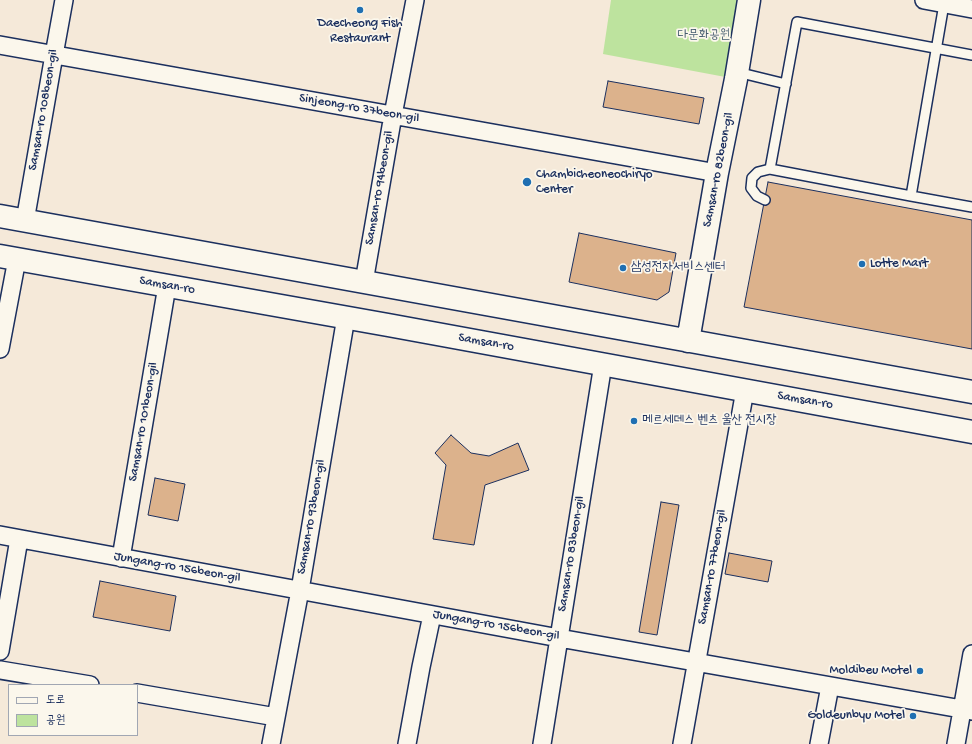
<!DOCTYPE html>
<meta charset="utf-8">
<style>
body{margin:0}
#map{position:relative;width:972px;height:744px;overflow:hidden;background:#f5e9d9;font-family:"Gochi Hand","Poor Story",sans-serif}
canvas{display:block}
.legend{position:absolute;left:8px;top:684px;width:130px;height:52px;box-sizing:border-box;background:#fbf7ec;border:1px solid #a1a7b3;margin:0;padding:5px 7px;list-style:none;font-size:12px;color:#1b2f5e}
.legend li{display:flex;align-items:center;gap:8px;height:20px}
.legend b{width:20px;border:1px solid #a1a7b3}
</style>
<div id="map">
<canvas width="972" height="744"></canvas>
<ul class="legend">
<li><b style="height:5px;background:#fbf7ec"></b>도로</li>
<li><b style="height:11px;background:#bde39e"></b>공원</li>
</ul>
</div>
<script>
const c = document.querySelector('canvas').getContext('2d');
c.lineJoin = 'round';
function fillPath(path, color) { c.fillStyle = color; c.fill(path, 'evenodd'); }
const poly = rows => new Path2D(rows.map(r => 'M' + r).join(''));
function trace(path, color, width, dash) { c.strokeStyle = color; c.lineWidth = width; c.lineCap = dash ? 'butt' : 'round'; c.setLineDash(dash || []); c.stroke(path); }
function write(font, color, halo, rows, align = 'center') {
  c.font = font + ' "Gochi Hand","Poor Story",sans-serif'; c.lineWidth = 3.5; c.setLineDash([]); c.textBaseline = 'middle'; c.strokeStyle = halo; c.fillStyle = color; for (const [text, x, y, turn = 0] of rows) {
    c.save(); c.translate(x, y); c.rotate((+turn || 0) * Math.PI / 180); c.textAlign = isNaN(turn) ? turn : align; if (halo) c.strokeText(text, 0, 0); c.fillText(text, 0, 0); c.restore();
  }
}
const green = poly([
 [611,0,749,0,736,79,603,54]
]);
const building = poly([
 [608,81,704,98,699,124,603,107,608,81],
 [768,182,972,220,972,349,744,307,768,182],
 [579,233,676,253,669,292,657,300,569,282,579,233],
 [451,435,471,453,489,456,518,443,529,470,485,485,474,545,433,539,446,465,435,453,451,435],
 [155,478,185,484,178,521,148,515,155,478],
 [661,502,679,505,657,635,639,632,661,502],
 [729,553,772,561,768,582,725,574,729,553],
 [100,581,176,596,170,631,93,617,100,581]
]);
const lane = poly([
 [944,4,911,196,972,207],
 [737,72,786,84],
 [911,196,770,169,797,22,972,55],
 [765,200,757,196,751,188,752,178,758,172,770,169]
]);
const street = poly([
 [924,0,972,9],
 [0,45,717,173],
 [25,221,54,55,64,0],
 [364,282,393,115,415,0],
 [0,349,17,259],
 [0,535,559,638,972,711],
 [121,558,167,286],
 [0,651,19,539],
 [0,670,90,685],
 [137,693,276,717],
 [271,744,300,590,346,317],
 [407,744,421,667,432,615],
 [542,744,603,364],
 [682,744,745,390],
 [819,744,830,686],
 [956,744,972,654]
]);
const secondary = poly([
 [0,216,972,392],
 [0,256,388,325,972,432],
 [688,341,717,173,736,79,749,0]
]);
const markers = [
 [360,10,4,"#1f6fb2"],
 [527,182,5,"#1f6fb2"],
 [862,264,4,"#1f6fb2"],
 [623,268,4,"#1f6fb2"],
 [634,421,4,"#1f6fb2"],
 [920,671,4,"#1f6fb2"],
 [913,716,4,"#1f6fb2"]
];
const poiNames = [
 ["Daecheong Fish",360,24,"center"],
 ["Restaurant",360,39,"center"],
 ["Chambicheoneochiryo",536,175],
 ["Center",536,190],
 ["Lotte Mart",870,264],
 ["삼성전자서비스센터",631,268],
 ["메르세데스 벤츠 울산 전시장",642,421],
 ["Moldibeu Motel",912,671,"right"],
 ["Goldeunbyu Motel",905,716,"right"]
];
const parkNames = [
 ["다문화공원",704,36]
];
const streetNames = [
 ["Sinjeong-ro 37beon-gil",359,109,10],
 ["Samsan-ro 108beon-gil",44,110,-80],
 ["Samsan-ro 82beon-gil",719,170,-79],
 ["Samsan-ro 94beon-gil",380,188,-80],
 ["Samsan-ro",167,286,10],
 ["Samsan-ro",486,343,10],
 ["Samsan-ro",805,401,10],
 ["Samsan-ro 101beon-gil",144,422,-80],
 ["Samsan-ro 93beon-gil",312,517,-80],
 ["Samsan-ro 83beon-gil",572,554,-81],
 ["Samsan-ro 77beon-gil",713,567,-80],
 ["Jungang-ro 156beon-gil",177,568,10],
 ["Jungang-ro 156beon-gil",496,626,10]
];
fillPath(green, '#bde39e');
fillPath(building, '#dcb28c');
trace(building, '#1b2f5e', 1);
trace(lane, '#1b2f5e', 12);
trace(street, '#1b2f5e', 20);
trace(secondary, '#1b2f5e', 25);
trace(lane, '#fbf7ec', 9);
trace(street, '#fbf7ec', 17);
trace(secondary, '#fbf7ec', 22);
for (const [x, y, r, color] of markers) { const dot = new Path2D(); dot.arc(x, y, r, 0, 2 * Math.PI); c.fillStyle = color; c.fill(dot); trace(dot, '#fbf7ec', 1.5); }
write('13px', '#1b2f5e', '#fbf7ec', poiNames, 'left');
write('13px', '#445c6e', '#fbf7ec', parkNames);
write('13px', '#1b2f5e', '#fbf7ec', streetNames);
</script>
